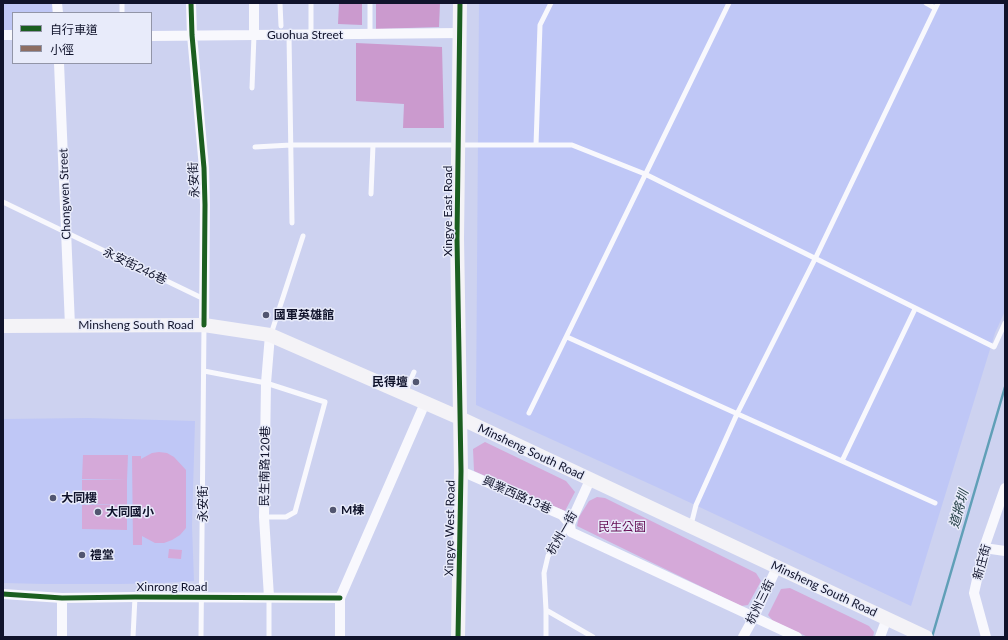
<!DOCTYPE html>
<meta charset="utf-8">
<style>
body{margin:0}
#map{position:relative;width:1008px;height:640px;overflow:hidden;background:#cdd2f0;font-family:Lato,"Noto Sans TC",sans-serif}
canvas{display:block}
.frame{position:absolute;inset:0;border:4px solid #10132b;pointer-events:none}
.legend{position:absolute;left:12px;top:12px;width:140px;height:52px;box-sizing:border-box;background:#e8ebfa;border:1px solid #9295a7;margin:0;padding:5px 7px;list-style:none;font-size:12px;color:#10132b}
.legend li{display:flex;align-items:center;gap:8px;height:20px}
.legend b{width:20px;border:1px solid #9295a7}
</style>
<div id="map">
<canvas width="1008" height="640"></canvas>
<div class="frame"></div>
<ul class="legend">
<li><b style="height:5px;background:#1b5e20"></b>自行車道</li>
<li><b style="height:5px;background:#8d6e63"></b>小徑</li>
</ul>
</div>
<script>
const c = document.querySelector('canvas').getContext('2d');
c.lineJoin = 'round';
function fillPath(path, color) { c.fillStyle = color; c.fill(path, 'evenodd'); }
const poly = rows => new Path2D(rows.map(r => 'M' + r).join(''));
function trace(path, color, width, dash) { c.strokeStyle = color; c.lineWidth = width; c.lineCap = dash ? 'butt' : 'round'; c.setLineDash(dash || []); c.stroke(path); }
function write(font, color, halo, rows, align = 'center') {
  c.font = font + ' Lato,"Noto Sans TC",sans-serif'; c.lineWidth = 3; c.setLineDash([]); c.textBaseline = 'middle'; c.strokeStyle = halo; c.fillStyle = color; for (const [text, x, y, turn = 0] of rows) {
    c.save(); c.translate(x, y); c.rotate((+turn || 0) * Math.PI / 180); c.textAlign = isNaN(turn) ? turn : align; if (halo) c.strokeText(text, 0, 0); c.fillText(text, 0, 0); c.restore();
  }
}
const built = poly([
 [3,3,52,3,52,13,13,13,13,31,3,30],
 [479,3,1005,3,1005,311,995,333,911,606,663,490,476,405],
 [88,418,195,421,192,526,194,581,162,583,121,584,45,584,3,583,3,419]
]);
const green = poly([
 [485,442,566,481,575,492,565,511,474,471,473,449],
 [159,452,167,453,174,457,186,470,186,528,180,535,172,540,164,543,155,543,142,536,142,545,133,545,132,456,141,456,141,459,152,453],
 [83,455,128,455,127,480,82,479],
 [82,480,127,480,127,505,82,504],
 [597,497,605,498,756,573,761,581,748,605,741,606,577,526,579,517,589,501],
 [82,505,127,505,127,530,82,529],
 [169,549,182,550,181,559,168,558],
 [790,588,869,626,874,632,873,637,808,637,773,621,768,615,781,589]
]);
const forest = poly([
 [339,3,362,3,362,25,338,24],
 [376,3,440,3,439,27,376,29],
 [356,43,442,47,444,128,403,128,404,104,356,101]
]);
const stream = poly([
 [932,637,1005,387]
]);
const lane = poly([
 [122,3,122,13],
 [280,3,281,26],
 [926,3,935,8],
 [370,34,370,3],
 [289,35,292,223],
 [311,35,311,3],
 [252,88,254,35],
 [536,145,540,25,551,3],
 [255,147,291,145,572,145,645,174,994,347,1005,323],
 [371,194,373,145],
 [3,202,204,299],
 [271,334,303,236],
 [567,337,935,503],
 [204,371,266,383,325,402,295,512,286,517,264,517],
 [405,393,414,372],
 [529,413,729,3],
 [842,461,915,309],
 [691,525,696,505,737,414,815,259,938,3],
 [546,610,593,637],
 [133,637,135,597],
 [201,637,204,326],
 [269,637,269,597],
 [546,637,546,610,544,573,548,556,569,525]
]);
const street = poly([
 [57,3,58,13],
 [191,3,192,35,204,168,205,205,204,325],
 [3,35,13,35],
 [254,35,254,3],
 [151,36,460,33],
 [59,63,70,326],
 [461,471,562,515,570,524],
 [590,480,570,524,571,532,797,637],
 [984,548,1005,551],
 [3,594,62,598,135,597,340,598],
 [269,597,264,517,266,383,270,335],
 [62,637,62,598],
 [340,637,340,598,425,403],
 [743,637,754,617,777,567],
 [880,637,887,618],
 [986,637,974,593,984,548,1005,488]
]);
const secondary = poly([
 [3,326,204,325,270,335,460,418,926,637],
 [458,637,461,471,457,238,460,3]
]);
const quiet = poly([
 [590,637,590,636]
]);
const cycleway = poly([
 [191,3,192,35,204,168,205,205,204,325],
 [3,594,62,598,135,597,340,598],
 [458,637,461,471,457,238,460,3]
]);
const markers = [
 [266,315,4,"#525670"],
 [416,382,4,"#525670"],
 [53,498,4,"#525670"],
 [333,510,4,"#525670"],
 [98,512,4,"#525670"],
 [82,555,4,"#525670"]
];
const streetNames = [
 ["Guohua Street",305,35],
 ["永安街",194,180,-93],
 ["Chongwen Street",65,194,-92],
 ["Xingye East Road",448,211,-90],
 ["永安街246巷",135,266,26],
 ["Minsheng South Road",136,325],
 ["Minsheng South Road",531,452,25],
 ["民生南路120巷",265,466,-89],
 ["興業西路13巷",517,495,24],
 ["永安街",203,504,-90],
 ["Xingye West Road",450,528,-89],
 ["杭州一街",562,533,-60],
 ["新庄街",982,562,-75],
 ["Xinrong Road",172,587],
 ["Minsheng South Road",824,589,25],
 ["杭州三街",760,602,-64]
];
const poiNames = [
 ["國軍英雄館",274,315],
 ["民得壇",408,382,"right"],
 ["大同樓",61,498],
 ["M棟",341,510],
 ["大同國小",106,512],
 ["禮堂",90,555]
];
const parkNames = [
 ["民生公園",622,527]
];
const waterNames = [
 ["道將圳",959,509,-74]
];
fillPath(built, '#bfc7f6');
fillPath(green, '#d5a9d9');
fillPath(forest, '#cb9ace');
trace(stream, '#609fb7', 2.5);
trace(lane, '#f8f8fd', 5);
trace(street, '#f8f8fd', 10);
trace(secondary, '#f4f3f7', 14);
trace(quiet, '#8d6e63', 4, [8, 4]);
trace(cycleway, '#1b5e20', 5);
for (const [x, y, r, color] of markers) { const dot = new Path2D(); dot.arc(x, y, r, 0, 2 * Math.PI); c.fillStyle = color; c.fill(dot); trace(dot, '#e8ebfa', 1.5); }
write('12px', '#10132b', '#e8ebfa', streetNames);
write('bold 12px', '#10132b', '#e8ebfa', poiNames, 'left');
write('12px', '#630b53', '#e8ebfa', parkNames);
write('italic 13px', '#29444b', '#e8ebfa', waterNames);
</script>
